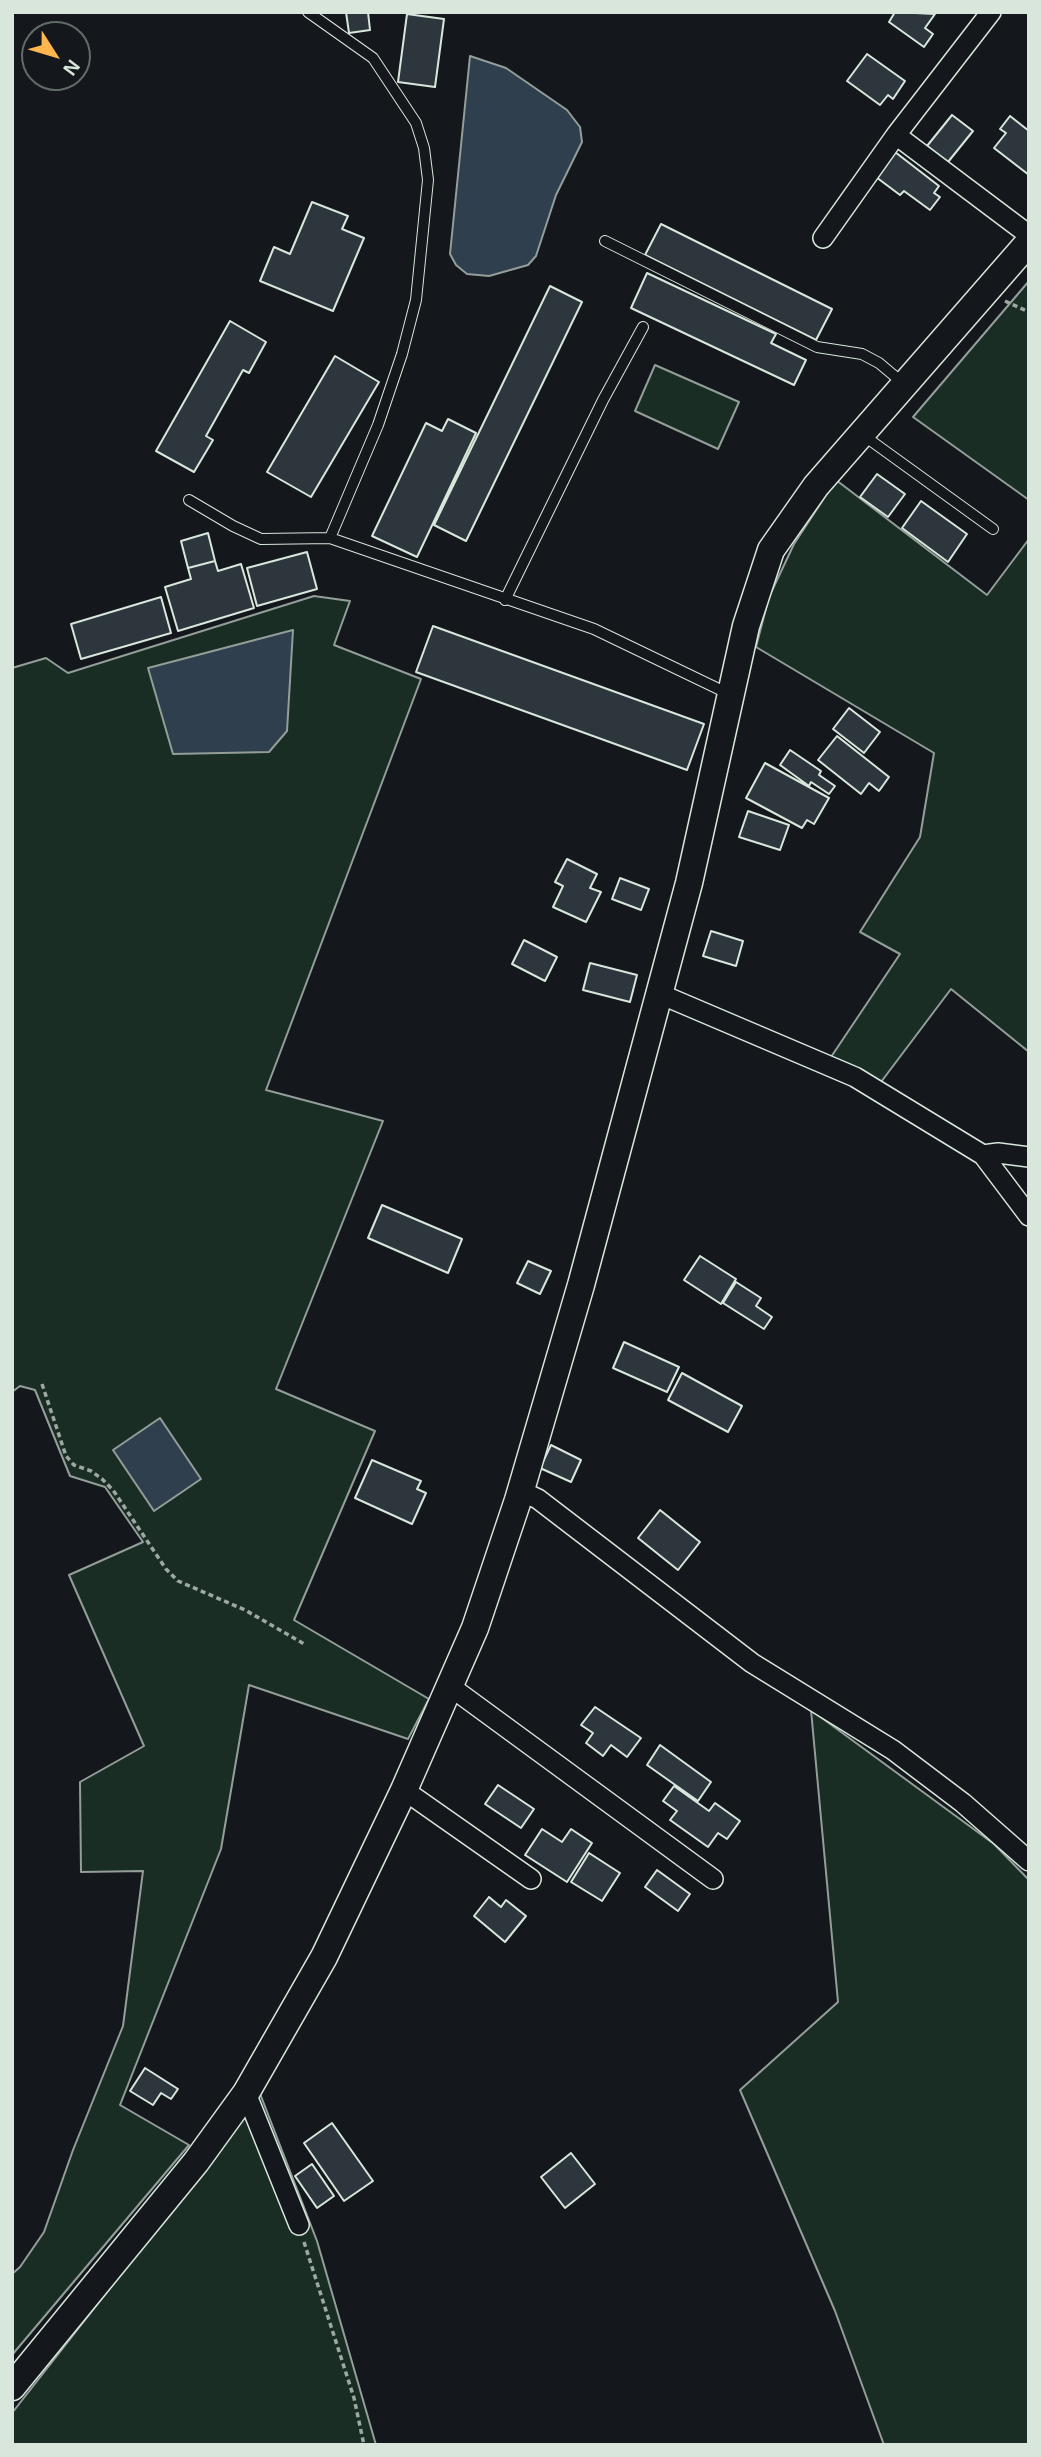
<!DOCTYPE html>
<style>
body{margin:0}
#map{position:relative;width:1041px;height:2457px;overflow:hidden;background:#14181c;font-family:Helvetica,sans-serif}
canvas{display:block}
.frame{position:absolute;inset:0;border:14px solid #d8e6dc;pointer-events:none}
.north{position:absolute;left:21px;top:21px;width:70px;height:70px;box-sizing:border-box;background:#14181c;border:2px solid #626a69;border-radius:50%;rotate:127deg;font-size:19px;font-weight:700;line-height:28px;text-align:center;color:#d8e6dc}
.north::after{content:'';display:block;margin:auto;width:24px;height:32px;background:#ffb74d;clip-path:polygon(50% 0,100% 100%,50% 72%,0 100%)}
</style>
<div id="map">
<canvas width="1041" height="2457"></canvas>
<div class="frame"></div>
<div class="north">N</div>
</div>
<script>
const c = document.querySelector('canvas').getContext('2d');
c.lineJoin = 'round';
function fillPath(path, color) { c.fillStyle = color; c.fill(path, 'evenodd'); }
const poly = rows => new Path2D(rows.map(r => 'M' + r).join(''));
function trace(path, color, width, dash) { c.strokeStyle = color; c.lineWidth = width; c.lineCap = dash ? 'butt' : 'round'; c.setLineDash(dash || []); c.stroke(path); }
const green = poly([
 [1029,281,1029,500,913,417,1029,281],
 [655,365,739,402,718,449,635,411,655,365],
 [836,480,987,595,1029,539,1029,1052,951,989,878,1086,829,1060,900,954,860,932,920,837,934,753,756,647,769,597,794,544,836,480],
 [314,596,350,601,334,645,421,679,266,1090,383,1121,276,1389,375,1431,294,1620,429,1699,408,1739,249,1685,221,1849,120,2105,189,2145,12,2355,12,2274,20,2267,44,2232,73,2150,123,2026,143,1871,81,1872,80,1782,144,1746,69,1575,143,1542,105,1487,70,1476,35,1390,20,1386,12,1392,12,668,46,658,68,673,314,596],
 [811,1710,994,1844,1029,1880,1029,2445,884,2445,835,2311,740,2090,838,2002,811,1710],
 [259,2091,317,2241,376,2445,12,2445,12,2413,209,2162,259,2091]
]);
const water = poly([
 [470,56,506,68,567,110,580,127,582,142,556,195,536,256,528,265,489,276,467,274,456,265,450,254,470,56],
 [293,630,287,731,269,752,173,754,148,668,293,630],
 [160,1418,201,1479,154,1511,113,1450,160,1418]
]);
const building = poly([
 [334,12,368,12,370,30,349,33,346,12,334,12],
 [895,12,935,14,925,28,933,34,924,47,889,22,895,12],
 [407,14,444,19,435,87,398,82,407,14],
 [867,54,905,81,893,99,888,95,880,105,847,81,867,54],
 [952,115,973,131,948,162,927,146,952,115],
 [1010,116,1029,131,1029,175,994,148,1006,133,1000,129,1010,116],
 [895,152,939,186,934,193,940,197,930,210,904,191,900,195,876,177,895,152],
 [312,202,348,216,342,229,364,238,333,311,260,281,274,247,290,254,312,202],
 [661,224,832,309,816,340,645,255,661,224],
 [647,273,776,334,771,343,806,360,794,385,631,308,647,273],
 [550,286,582,302,466,541,434,525,550,286],
 [230,321,266,342,249,373,243,370,206,436,213,440,194,472,156,451,230,321],
 [335,356,379,382,311,497,267,472,335,356],
 [448,419,476,433,417,557,372,536,426,423,442,431,448,419],
 [877,474,905,494,888,517,860,497,877,474],
 [921,501,967,534,948,562,902,528,921,501],
 [208,533,215,561,188,568,181,541,208,533],
 [307,552,317,589,257,606,247,568,307,552],
 [215,561,218,571,241,564,254,608,178,631,165,587,191,579,188,568,215,561],
 [161,597,171,633,81,659,71,624,161,597],
 [433,626,704,724,687,770,416,672,433,626],
 [849,708,880,732,864,753,833,729,849,708],
 [837,736,889,777,879,791,869,783,861,794,818,760,837,736],
 [790,750,821,771,819,775,835,786,829,794,811,782,809,786,780,765,790,750],
 [765,763,829,798,814,824,807,820,802,828,746,798,765,763],
 [748,811,789,825,780,850,739,837,748,811],
 [567,859,597,874,590,888,601,892,586,922,553,907,563,886,555,882,567,859],
 [620,878,649,889,641,910,612,899,620,878],
 [711,931,743,941,736,966,703,956,711,931],
 [524,940,557,957,545,981,512,964,524,940],
 [590,963,637,975,630,1002,583,990,590,963],
 [382,1205,462,1239,448,1273,368,1238,382,1205],
 [700,1256,736,1279,721,1304,684,1280,700,1256],
 [528,1261,551,1271,540,1294,517,1283,528,1261],
 [736,1282,761,1298,756,1306,772,1317,764,1329,723,1303,736,1282],
 [624,1342,679,1367,667,1392,613,1368,624,1342],
 [682,1373,742,1406,728,1432,668,1400,682,1373],
 [551,1445,581,1460,571,1482,540,1468,551,1445],
 [372,1460,421,1481,417,1489,426,1493,412,1524,355,1498,372,1460],
 [660,1510,700,1542,678,1570,638,1538,660,1510],
 [595,1707,641,1738,627,1757,611,1745,603,1756,586,1743,593,1733,581,1725,595,1707],
 [660,1745,711,1782,698,1801,647,1765,660,1745],
 [498,1785,534,1809,521,1828,485,1804,498,1785],
 [674,1786,709,1811,715,1803,740,1821,727,1839,718,1833,708,1847,670,1820,677,1811,663,1801,674,1786],
 [542,1829,562,1842,571,1829,592,1843,567,1882,525,1855,542,1829],
 [589,1853,620,1873,602,1901,571,1882,589,1853],
 [657,1870,690,1894,678,1911,645,1887,657,1870],
 [489,1897,501,1907,506,1900,526,1916,505,1942,474,1916,489,1897],
 [145,2068,178,2089,171,2099,161,2093,153,2105,130,2091,145,2068],
 [332,2123,373,2181,344,2201,304,2143,332,2123],
 [571,2153,595,2184,565,2208,541,2177,571,2153],
 [312,2164,334,2196,317,2208,295,2176,312,2164]
]);
const path = poly([
 [1005,301,1029,312],
 [42,1384,66,1456,74,1465,91,1471,102,1479,113,1490,166,1569,178,1581,245,1610,306,1645],
 [304,2242,354,2398,364,2445]
]);
const lane = poly([
 [308,12,373,58,416,123,424,148,428,180,416,300,402,354,378,425,330,538],
 [605,241,817,347,862,354,879,363,904,384],
 [863,435,993,529],
 [189,500,233,526,261,539,330,538,594,629,729,694],
 [505,600,603,400,643,327]
]);
const street = poly([
 [896,135,1029,235],
 [823,238,896,135,991,12],
 [660,994,855,1077,983,1155,1029,1216],
 [983,1155,998,1153,1029,1157],
 [521,1491,538,1499,752,1663,893,1750,963,1803,1029,1861],
 [451,1687,713,1879],
 [404,1790,531,1879],
 [246,2093,299,2225]
]);
const secondary = poly([
 [12,2387,196,2162,246,2093,324,1957,404,1790,475,1628,518,1500,581,1285,689,883,746,626,771,550,816,486,1029,242]
]);
fillPath(green, '#1a2d24');
trace(green, '#939e99', 2);
fillPath(water, '#2f3f4d');
trace(water, '#939e99', 2);
fillPath(building, '#2c363c');
trace(building, '#d8e6dc', 2);
trace(lane, '#d8e6dc', 12);
trace(street, '#d8e6dc', 22);
trace(secondary, '#d8e6dc', 29);
trace(path, '#9da8a2', 3.5, [5, 3.5]);
trace(lane, '#14181c', 10);
trace(street, '#14181c', 19);
trace(secondary, '#14181c', 26);
</script>
